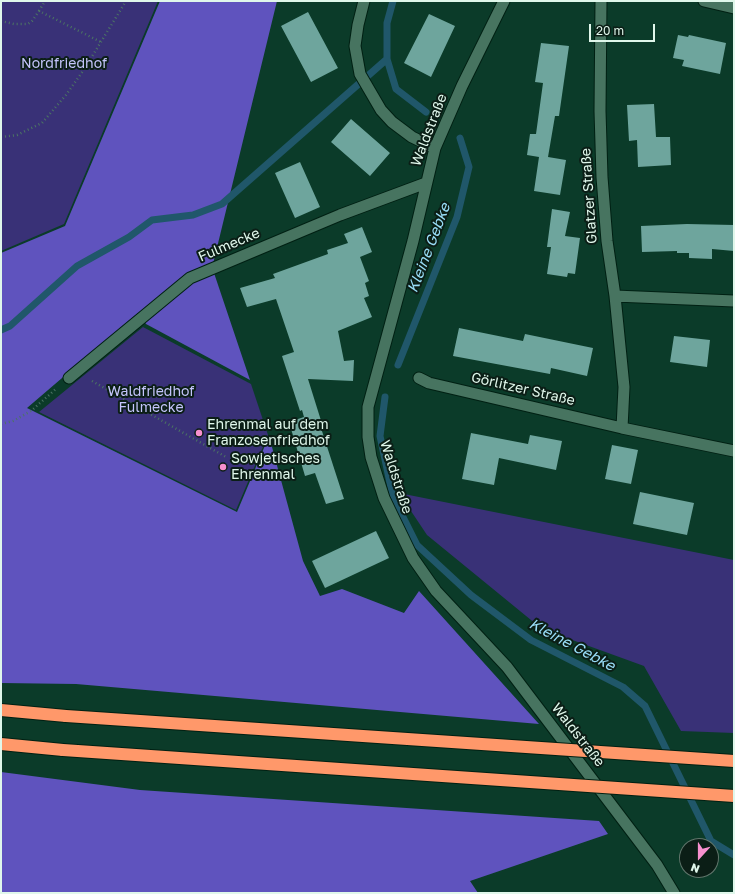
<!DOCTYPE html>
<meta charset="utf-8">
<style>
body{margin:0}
#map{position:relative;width:735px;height:894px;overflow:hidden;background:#0b3b29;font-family:"Golos Text",sans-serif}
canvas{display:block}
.frame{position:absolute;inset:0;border:2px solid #e0f7eb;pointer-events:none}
.north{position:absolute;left:679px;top:838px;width:40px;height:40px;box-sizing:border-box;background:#0b1e16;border:1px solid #60756b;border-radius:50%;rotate:201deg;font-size:11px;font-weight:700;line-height:16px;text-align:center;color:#e0f7eb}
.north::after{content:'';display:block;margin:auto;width:14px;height:18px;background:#f790ce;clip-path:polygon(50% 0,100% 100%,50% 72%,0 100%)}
.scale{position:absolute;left:589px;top:24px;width:66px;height:18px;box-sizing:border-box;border:2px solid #e0f7eb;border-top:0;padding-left:5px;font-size:12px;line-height:14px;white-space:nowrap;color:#e0f7eb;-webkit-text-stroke:3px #0b1e16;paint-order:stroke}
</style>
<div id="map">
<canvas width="735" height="894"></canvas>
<div class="frame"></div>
<div class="north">N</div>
<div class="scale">20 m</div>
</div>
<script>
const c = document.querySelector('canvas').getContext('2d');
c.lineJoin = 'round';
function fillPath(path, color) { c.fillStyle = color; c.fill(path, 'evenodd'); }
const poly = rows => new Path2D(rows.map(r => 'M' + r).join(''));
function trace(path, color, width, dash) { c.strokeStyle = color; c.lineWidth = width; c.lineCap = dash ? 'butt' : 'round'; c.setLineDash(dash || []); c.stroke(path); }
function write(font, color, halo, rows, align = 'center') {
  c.font = font + ' "Golos Text",sans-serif'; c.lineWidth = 4; c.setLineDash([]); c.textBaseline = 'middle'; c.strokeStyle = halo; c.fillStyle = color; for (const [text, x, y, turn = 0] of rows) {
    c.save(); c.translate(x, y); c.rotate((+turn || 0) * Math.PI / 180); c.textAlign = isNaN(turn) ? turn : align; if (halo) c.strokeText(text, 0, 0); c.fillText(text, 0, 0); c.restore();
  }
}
const green = poly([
 [1,1,158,1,64,224,1,251],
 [143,327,251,384,268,435,236,510,39,412],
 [399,493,734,560,734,733,681,731,644,666,542,629,427,535]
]);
const forest = poly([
 [160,1,277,1,213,264,213,270,250,380,146,324,138,313,27,408,237,512,269,436,303,561,320,596,342,589,404,613,419,591,539,724,76,684,1,683,1,253,65,226],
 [1,772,140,790,599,821,608,834,470,881,478,893,1,893]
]);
const stream = poly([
 [393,1,387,23,387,59,396,89,426,112],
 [1,330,10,326,77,266,129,237,152,220,193,215,222,204,387,59],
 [398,365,457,217,469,167,460,138],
 [385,397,380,436,393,497,417,545,471,595,531,640,623,687,645,706,711,841,734,855]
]);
const building = poly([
 [308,12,338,68,311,82,281,26],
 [429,14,455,26,431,77,404,63],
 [678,35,688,37,689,35,726,43,720,74,682,66,684,60,673,58],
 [541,43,569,46,559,116,555,116,548,157,566,160,560,195,534,191,539,157,527,155,530,134,536,134,543,83,535,82],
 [654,104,656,137,670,137,671,165,638,167,637,140,629,141,627,105],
 [351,119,390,153,370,176,331,142],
 [300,162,320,207,295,218,275,173],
 [552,209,570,212,565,236,580,238,575,274,568,273,567,277,547,274,551,247,547,247],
 [687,224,734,225,734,251,712,249,712,259,689,258,689,253,677,253,677,251,642,252,641,226],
 [362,227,372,252,360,257,369,281,365,283,369,296,364,298,372,317,338,331,344,361,354,360,353,381,308,379,323,427,321,428,344,499,326,504,315,473,305,476,289,422,304,417,302,410,300,411,282,356,294,352,276,299,247,307,240,288,275,278,273,274,328,254,327,250,348,243,344,234],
 [459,328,523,341,525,334,593,348,587,376,551,368,550,374,453,356],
 [674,336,710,340,707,367,670,362],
 [471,433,528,444,530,435,562,441,556,470,499,458,494,485,462,479],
 [612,445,638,450,631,484,605,479],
 [640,492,694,503,687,535,633,524],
 [376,531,389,558,325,588,312,561]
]);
const path = poly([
 [39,11,45,1],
 [1,21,14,24,28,24,32,21,39,11,101,42],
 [1,137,17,135,42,123,66,95,85,68,126,1],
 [92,381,226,457],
 [1,424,13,421,31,411,57,388]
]);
const minor = poly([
 [364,1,358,25,355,46,360,74,381,110,392,122,412,137,435,148],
 [504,1,462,86,435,148,413,241,368,407,368,437,371,457,384,498,413,558,436,591,507,667,657,865,674,893],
 [704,1,734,8],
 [615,296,734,301],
 [69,378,190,278,340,215,426,183],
 [419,378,429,383,622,428,624,387,615,296,607,241,602,177,600,111,601,1],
 [622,428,734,451]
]);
const motorway = poly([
 [1,710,66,716],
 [1,744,63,750]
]);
const motorwayBridge = poly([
 [66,716,734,761],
 [63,750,734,796]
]);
const markers = [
 [199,433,4,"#f790ce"],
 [223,467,4,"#f790ce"]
];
const parkNames = [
 ["Nordfriedhof",64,64],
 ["Waldfriedhof",151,392],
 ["Fulmecke",151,408]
];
const streetNames = [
 ["Waldstraße",429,130,-69],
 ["Glatzer Straße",589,196,-94],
 ["Fulmecke",229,245,-23],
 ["Görlitzer Straße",523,389,13],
 ["Waldstraße",396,477,72],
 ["Waldstraße",578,735,52]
];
const poiNames = [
 ["Ehrenmal auf dem",207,425],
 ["Franzosenfriedhof",207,441],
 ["Sowjetisches",231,459],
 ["Ehrenmal",231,475]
];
const waterNames = [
 ["Kleine Gebke",429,248,-69],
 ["Kleine Gebke",572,645,28]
];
fillPath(green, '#393177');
fillPath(forest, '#5f53be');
trace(stream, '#20576a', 7);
fillPath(building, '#6ea59d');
trace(minor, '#002013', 13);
trace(motorway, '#002013', 14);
trace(path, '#4c7464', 2.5, [1, 3]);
trace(minor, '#477460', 11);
trace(motorway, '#ff986a', 12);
trace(motorwayBridge, '#002013', 14, []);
trace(motorwayBridge, '#ff986a', 12);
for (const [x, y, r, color] of markers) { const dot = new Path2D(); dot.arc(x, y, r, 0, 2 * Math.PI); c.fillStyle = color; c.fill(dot); trace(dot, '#0b1e16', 1.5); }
write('14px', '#c5c5fc', '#0b1e16', parkNames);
write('14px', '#e0f7eb', '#0b1e16', streetNames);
write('14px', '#e0f7eb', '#0b1e16', poiNames, 'left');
write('italic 15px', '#98dcf6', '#0b1e16', waterNames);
</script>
